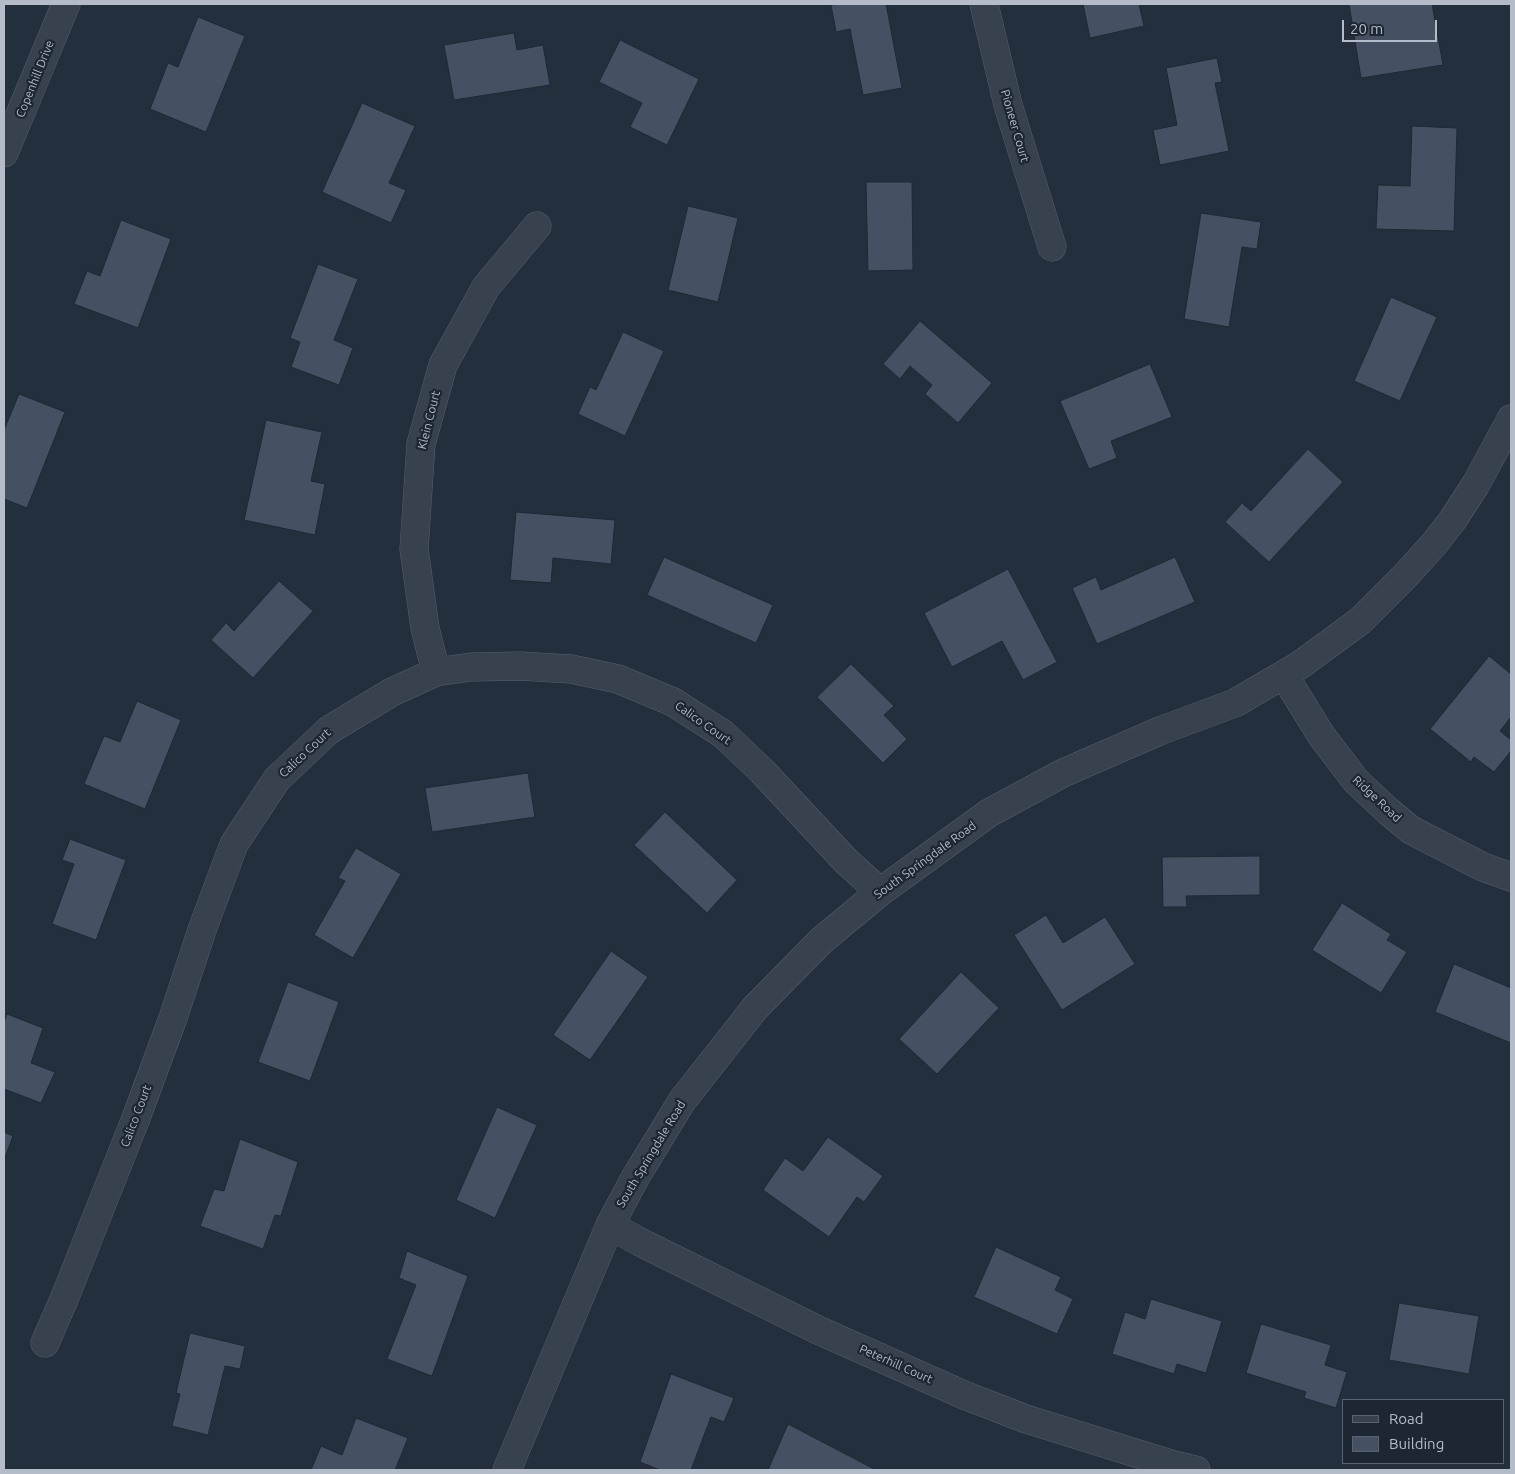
<!DOCTYPE html>
<style>
body{margin:0}
#map{position:relative;width:1515px;height:1474px;overflow:hidden;background:#242f3e;font-family:Ubuntu,sans-serif}
canvas{display:block}
.frame{position:absolute;inset:0;border:5px solid #b4bcc9;pointer-events:none}
.legend{position:absolute;left:1342px;top:1399px;width:162px;height:65px;box-sizing:border-box;background:#1d2633;border:1px solid #59626f;margin:0;padding:6px 9px;list-style:none;font-size:15px;color:#b4bcc9}
.legend li{display:flex;align-items:center;gap:10px;height:25px}
.legend b{width:25px;border:1px solid #59626f}
.scale{position:absolute;left:1342px;top:20px;width:95px;height:22px;box-sizing:border-box;border:2px solid #b4bcc9;border-top:0;padding-left:6px;font-size:15px;line-height:18px;white-space:nowrap;color:#b4bcc9;-webkit-text-stroke:4px #1d2633;paint-order:stroke}
</style>
<div id="map">
<canvas width="1515" height="1474"></canvas>
<div class="frame"></div>
<ul class="legend">
<li><b style="height:6px;background:#38414e"></b>Road</li>
<li><b style="height:14px;background:#455162"></b>Building</li>
</ul>
<div class="scale">20 m</div>
</div>
<script>
const c = document.querySelector('canvas').getContext('2d');
c.lineJoin = 'round';
function fillPath(path, color) { c.fillStyle = color; c.fill(path, 'evenodd'); }
const poly = rows => new Path2D(rows.map(r => 'M' + r).join(''));
function trace(path, color, width, dash) { c.strokeStyle = color; c.lineWidth = width; c.lineCap = dash ? 'butt' : 'round'; c.setLineDash(dash || []); c.stroke(path); }
function write(font, color, halo, rows, align = 'center') {
  c.font = font + ' Ubuntu,sans-serif'; c.lineWidth = 4.5; c.setLineDash([]); c.textBaseline = 'middle'; c.strokeStyle = halo; c.fillStyle = color; for (const [text, x, y, turn = 0] of rows) {
    c.save(); c.translate(x, y); c.rotate((+turn || 0) * Math.PI / 180); c.textAlign = isNaN(turn) ? turn : align; if (halo) c.strokeText(text, 0, 0); c.fillText(text, 0, 0); c.restore();
  }
}
const building = poly([
 [839,4,886,4,902,88,863,95,850,29,836,32,831,5,839,4],
 [1083,4,1139,4,1144,26,1090,38,1083,4],
 [1349,4,1432,4,1443,65,1361,78,1349,4],
 [198,17,245,36,206,132,150,109,168,63,178,67,198,17],
 [514,33,517,50,543,45,550,85,454,100,444,45,514,33],
 [620,40,699,79,667,145,630,127,642,103,599,82,620,40],
 [1217,58,1222,82,1215,83,1229,151,1160,165,1153,130,1177,125,1166,68,1217,58],
 [362,103,415,126,389,183,406,190,391,223,322,192,362,103],
 [1412,126,1457,128,1454,231,1376,229,1378,185,1410,186,1412,126],
 [866,182,912,182,913,270,868,271,866,182],
 [688,206,738,218,718,302,668,290,688,206],
 [1201,213,1261,222,1257,249,1242,247,1229,327,1184,319,1201,213],
 [121,220,171,239,138,328,74,304,87,271,100,276,121,220],
 [318,264,358,279,334,340,353,348,339,385,291,367,300,342,290,338,318,264],
 [1391,297,1437,317,1400,401,1354,381,1391,297],
 [920,321,992,383,958,423,925,394,932,385,910,366,900,379,883,364,920,321],
 [623,332,664,351,625,436,578,414,590,387,596,390,623,332],
 [1150,364,1172,417,1111,441,1117,458,1089,469,1060,401,1150,364],
 [19,394,65,412,27,508,4,499,4,430,19,394],
 [266,420,322,432,311,481,325,484,315,535,244,520,266,420],
 [1308,449,1343,482,1269,562,1225,522,1242,503,1251,511,1308,449],
 [516,512,615,520,611,564,553,558,551,583,510,580,516,512],
 [664,557,773,605,756,643,647,595,664,557],
 [1175,557,1195,602,1097,644,1072,588,1096,577,1101,590,1175,557],
 [1008,569,1057,662,1023,680,1002,641,952,667,924,613,1008,569],
 [279,581,313,611,253,678,211,640,226,623,234,631,279,581],
 [1489,656,1511,674,1511,717,1500,731,1511,740,1511,751,1494,772,1474,757,1471,762,1430,729,1489,656],
 [851,664,894,706,884,715,907,739,883,763,817,697,851,664],
 [137,701,181,720,145,809,84,784,104,736,120,742,137,701],
 [528,773,535,817,432,832,425,788,528,773],
 [665,812,737,880,707,913,634,845,665,812],
 [70,839,126,860,96,940,52,924,74,864,62,860,70,839],
 [356,848,401,874,353,958,314,935,345,881,338,878,356,848],
 [1260,856,1260,895,1186,896,1187,907,1163,907,1162,857,1260,856],
 [1342,903,1391,934,1387,940,1407,952,1381,993,1312,950,1342,903],
 [1046,915,1063,943,1105,917,1135,964,1062,1010,1014,935,1046,915],
 [611,951,648,977,590,1060,553,1035,611,951],
 [1454,964,1511,988,1511,1043,1435,1012,1454,964],
 [961,972,999,1008,937,1074,899,1039,961,972],
 [288,982,339,1002,310,1081,258,1062,288,982],
 [7,1014,43,1028,31,1063,55,1072,41,1103,4,1089,4,1022,7,1014],
 [497,1107,537,1125,495,1218,456,1200,497,1107],
 [4,1132,13,1136,4,1160,4,1132],
 [828,1137,883,1176,864,1202,857,1197,829,1237,763,1190,785,1158,803,1171,828,1137],
 [240,1139,298,1162,281,1216,275,1215,263,1249,200,1226,214,1189,224,1191,240,1139],
 [996,1247,1061,1277,1055,1290,1073,1299,1057,1334,974,1297,996,1247],
 [407,1251,468,1276,432,1376,387,1359,416,1285,399,1278,407,1251],
 [1151,1299,1222,1321,1206,1373,1177,1364,1174,1374,1112,1354,1125,1312,1145,1319,1151,1299],
 [1399,1303,1479,1316,1469,1374,1389,1360,1399,1303],
 [1261,1324,1331,1345,1325,1365,1347,1372,1336,1408,1304,1398,1306,1392,1246,1373,1261,1324],
 [190,1333,245,1346,240,1369,225,1366,208,1435,172,1426,180,1394,176,1393,190,1333],
 [671,1374,734,1398,724,1422,711,1417,691,1470,660,1470,640,1462,671,1374],
 [356,1418,408,1438,395,1470,311,1470,321,1446,342,1455,356,1418],
 [788,1424,876,1470,768,1470,788,1424]
]);
const street = poly([
 [984,4,1008,105,1052,247],
 [4,153,66,4],
 [436,672,425,628,414,549,421,444,443,365,486,287,537,226],
 [1284,675,1321,735,1356,781,1388,811,1411,830,1483,867,1511,877],
 [610,1225,640,1242,818,1330,964,1395,1026,1419,1171,1464,1196,1470],
 [45,1343,65,1297,136,1118,173,1018,202,930,234,844,277,779,329,730,392,692,436,672,471,667,520,666,571,669,618,679,673,702,723,734,762,771,846,861,880,892],
 [507,1470,610,1225,635,1178,682,1101,755,1008,822,940,880,892,989,813,1063,773,1162,730,1235,703,1300,665,1360,621,1406,575,1434,544,1452,521,1476,484,1511,419]
]);
const streetNames = [
 ["Copenhill Drive",35,79,-68],
 ["Pioneer Court",1015,126,74],
 ["Klein Court",429,420,-76],
 ["Calico Court",703,723,35],
 ["Calico Court",305,753,-43],
 ["Ridge Road",1377,799,43],
 ["South Springdale Road",925,860,-36],
 ["Calico Court",136,1116,-69],
 ["South Springdale Road",651,1154,-59],
 ["Peterhill Court",896,1364,24]
];
fillPath(building, '#455162');
trace(building, '#1f2835', 1);
trace(street, '#565f6c', 29);
trace(street, '#38414e', 28);
write('12px', '#b4bcc9', '#1d2633', streetNames);
</script>
